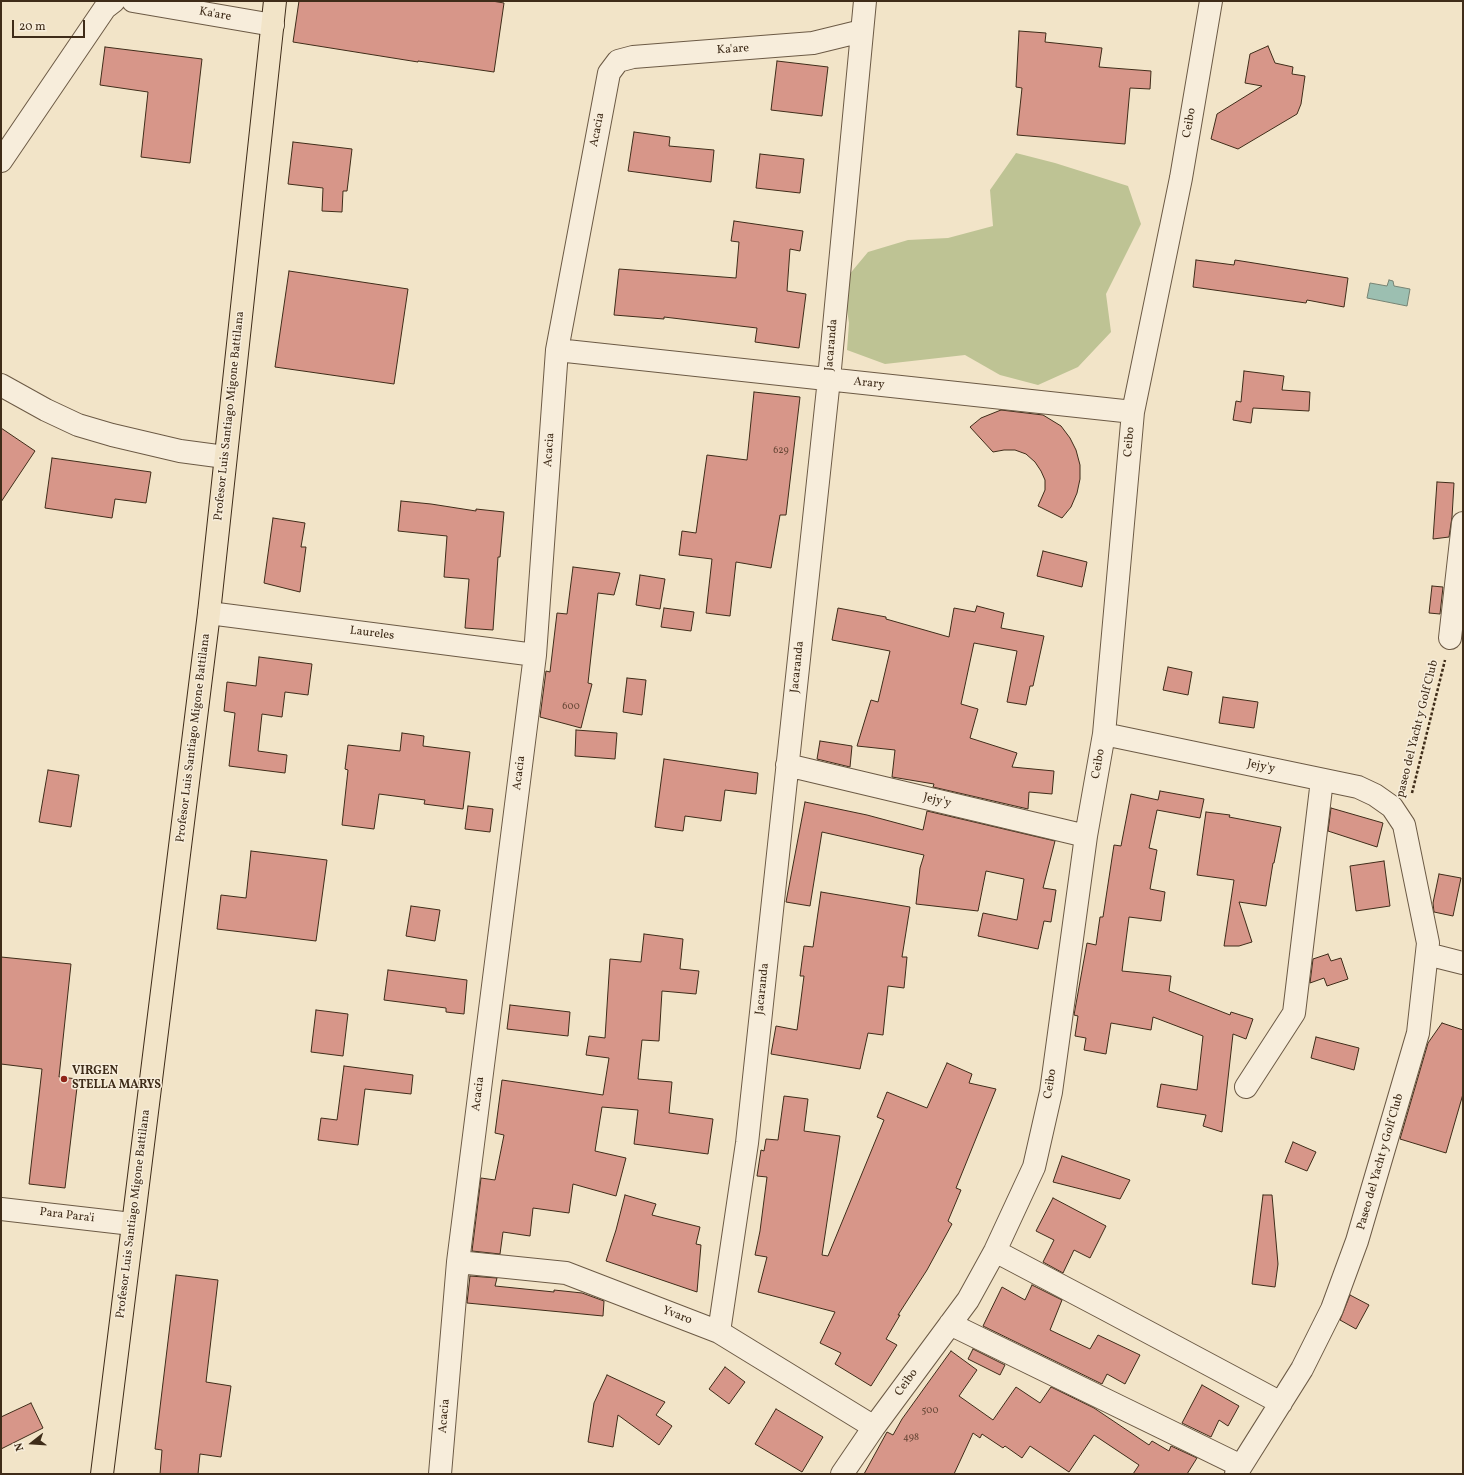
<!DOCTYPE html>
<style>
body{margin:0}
#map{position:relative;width:1464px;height:1475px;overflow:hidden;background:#f2e4c8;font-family:Vollkorn,serif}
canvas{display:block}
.frame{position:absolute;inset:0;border:2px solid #3f2c19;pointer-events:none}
.north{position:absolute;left:12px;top:1423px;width:40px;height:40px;-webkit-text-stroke:3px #f7eddb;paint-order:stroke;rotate:253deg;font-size:11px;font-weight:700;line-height:16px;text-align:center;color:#3f2c19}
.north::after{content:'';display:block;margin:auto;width:14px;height:18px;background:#3f2c19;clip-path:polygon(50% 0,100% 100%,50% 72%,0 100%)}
.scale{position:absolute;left:12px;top:20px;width:73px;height:18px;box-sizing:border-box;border:2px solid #3f2c19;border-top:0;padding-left:5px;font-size:12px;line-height:14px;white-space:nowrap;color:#3f2c19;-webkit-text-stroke:3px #f7eddb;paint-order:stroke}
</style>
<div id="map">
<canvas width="1464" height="1475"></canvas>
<div class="frame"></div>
<div class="north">N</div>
<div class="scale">20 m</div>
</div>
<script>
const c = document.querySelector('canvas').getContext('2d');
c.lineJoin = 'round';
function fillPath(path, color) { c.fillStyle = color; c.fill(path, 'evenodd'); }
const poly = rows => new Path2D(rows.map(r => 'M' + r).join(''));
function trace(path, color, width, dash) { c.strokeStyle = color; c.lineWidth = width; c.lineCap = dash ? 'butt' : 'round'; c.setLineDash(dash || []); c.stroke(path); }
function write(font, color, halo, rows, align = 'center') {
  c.font = font + ' Vollkorn,serif'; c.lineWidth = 3; c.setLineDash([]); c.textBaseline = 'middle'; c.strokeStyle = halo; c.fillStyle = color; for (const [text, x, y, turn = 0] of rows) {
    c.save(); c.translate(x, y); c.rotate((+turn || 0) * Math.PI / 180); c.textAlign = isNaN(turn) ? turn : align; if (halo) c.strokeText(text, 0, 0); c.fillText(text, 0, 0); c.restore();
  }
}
const green = poly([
 [1016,153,1055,163,1128,186,1141,224,1106,294,1111,332,1078,367,1038,385,1000,375,965,355,885,364,847,350,849,323,843,282,868,252,908,240,948,238,993,226,990,190]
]);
const water = poly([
 [1389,280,1393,281,1394,286,1410,289,1407,306,1367,298,1370,283,1387,286,1389,280]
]);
const building = poly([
 [299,1,492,1,504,3,494,72,418,61,418,62,293,42,299,1],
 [1019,31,1046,33,1045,42,1102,48,1099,67,1151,71,1150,89,1130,88,1125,144,1017,135,1022,88,1016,87,1019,31],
 [1268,46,1275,63,1293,67,1292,74,1305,76,1301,104,1297,114,1238,149,1211,139,1217,114,1262,86,1245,83,1250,54,1268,46],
 [105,47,202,59,190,163,141,157,148,92,100,85,105,47],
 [777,61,828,67,822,116,771,110,777,61],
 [634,132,670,137,669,146,714,150,711,182,628,171,634,132],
 [293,142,352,149,347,191,343,191,342,212,322,211,323,188,288,184,293,142],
 [760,154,804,159,800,193,756,188,760,154],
 [734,221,803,231,800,251,790,249,787,291,806,294,799,348,755,342,757,328,664,317,664,319,614,315,619,269,736,278,739,242,731,241,734,221],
 [1196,260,1234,265,1235,260,1348,278,1344,307,1307,300,1306,303,1193,287,1196,260],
 [289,271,408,289,394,384,275,367,289,271],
 [1244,371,1284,376,1282,390,1310,392,1309,411,1253,408,1251,423,1233,420,1236,401,1241,402,1244,371],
 [754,392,800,397,786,515,780,515,771,568,736,562,730,616,706,613,712,559,679,555,682,531,696,533,707,455,747,460,754,392],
 [1001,410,1043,415,1061,426,1070,438,1076,450,1080,465,1080,479,1077,493,1071,507,1062,518,1038,506,1045,490,1045,480,1041,471,1035,462,1026,454,1015,450,1004,450,993,452,970,427,981,418,1001,410],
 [1,428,35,451,1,502,1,428],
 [52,458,151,472,146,503,115,499,112,518,45,508,52,458],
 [1437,482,1454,483,1452,517,1449,537,1433,539,1437,482],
 [401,501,431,504,476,511,476,509,504,512,500,557,498,557,493,630,465,628,469,579,444,577,447,536,398,531,401,501],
 [273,518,305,523,301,547,306,547,300,592,264,583,273,518],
 [1043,551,1087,562,1082,587,1037,576,1043,551],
 [573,567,620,573,614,595,598,593,588,683,592,684,581,728,540,717,546,671,550,672,557,613,567,614,573,567],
 [640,575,665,579,660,609,636,605,640,575],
 [1432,586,1443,587,1440,614,1429,613,1432,586],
 [977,606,1004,613,1001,628,1044,636,1033,686,1030,686,1026,705,1007,702,1017,651,974,643,961,704,978,709,970,738,1017,753,1012,767,1054,771,1052,794,1029,792,1028,809,933,787,934,784,892,777,895,750,857,746,871,700,878,702,890,651,832,640,838,608,886,617,886,619,949,637,954,608,975,612,977,606],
 [664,608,694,612,691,631,661,627,664,608],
 [259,657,312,664,308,695,285,692,282,717,262,714,258,751,287,755,285,773,229,766,235,713,224,711,227,682,256,686,259,657],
 [1168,667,1192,672,1188,695,1163,690,1168,667],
 [627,678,646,680,642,715,623,712,627,678],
 [1223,697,1258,702,1254,728,1219,723,1223,697],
 [576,730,617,733,615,759,575,756,576,730],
 [402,733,424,736,423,746,470,752,463,809,424,804,425,800,379,794,374,829,342,825,348,770,345,769,348,745,400,751,402,733],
 [820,741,852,746,850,767,817,759,820,741],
 [664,759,758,773,756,794,725,790,721,821,685,816,683,831,655,827,664,759],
 [48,770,79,775,71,827,39,822,48,770],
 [1160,791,1204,799,1200,818,1157,810,1149,848,1157,850,1150,889,1165,892,1161,921,1129,917,1122,971,1171,976,1169,991,1230,1015,1231,1012,1253,1019,1246,1039,1233,1034,1222,1132,1203,1126,1206,1115,1157,1107,1161,1084,1197,1090,1203,1036,1153,1017,1151,1030,1111,1023,1106,1054,1084,1050,1086,1038,1075,1036,1078,1016,1074,1015,1087,943,1096,945,1100,917,1103,917,1114,845,1121,846,1131,794,1158,800,1160,791],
 [805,802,867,815,923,830,927,811,1055,841,1043,888,1056,890,1051,922,1044,921,1038,949,978,936,983,913,1017,920,1024,879,986,871,978,911,916,904,920,868,924,855,822,832,810,906,786,902,805,802],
 [468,806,493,809,490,832,465,829,468,806],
 [1331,808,1383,823,1377,847,1328,831,1331,808],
 [1206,812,1230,815,1229,817,1281,827,1274,863,1273,863,1266,906,1239,902,1252,942,1239,946,1224,946,1234,880,1197,875,1206,812],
 [251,851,327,860,316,941,217,929,221,895,246,898,251,851],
 [1384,861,1390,906,1356,911,1350,866,1384,861],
 [1439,874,1461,878,1453,916,1434,912,1433,903,1439,874],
 [821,892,910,907,902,957,907,957,904,988,888,986,883,1035,868,1033,860,1069,771,1054,776,1026,797,1030,804,976,800,976,804,946,813,947,821,892],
 [411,906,440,910,435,941,406,936,411,906],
 [644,934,683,939,680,969,699,971,696,994,662,991,659,1041,642,1040,638,1079,672,1082,669,1113,713,1119,708,1154,634,1144,638,1110,602,1107,595,1151,626,1158,616,1196,573,1184,569,1213,533,1208,530,1236,503,1232,500,1254,472,1251,481,1178,495,1180,504,1135,495,1133,502,1080,603,1095,609,1058,586,1055,589,1036,605,1038,610,959,641,962,644,934],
 [1328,954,1331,961,1341,958,1348,979,1327,986,1324,978,1310,983,1313,959,1328,954],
 [1,957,71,964,59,1077,78,1079,65,1188,29,1184,42,1069,1,1064,1,957],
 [388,970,467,980,464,1014,446,1012,446,1008,384,1000,388,970],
 [510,1005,570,1012,568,1036,507,1029,510,1005],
 [316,1010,348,1014,343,1056,311,1052,316,1010],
 [1442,1023,1463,1030,1463,1094,1446,1153,1400,1139,1428,1043,1442,1023],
 [1316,1037,1359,1048,1354,1070,1311,1058,1316,1037],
 [947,1063,972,1074,969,1083,996,1089,956,1188,961,1190,948,1221,952,1224,927,1270,898,1315,900,1315,886,1339,897,1345,871,1386,835,1364,841,1353,820,1343,835,1312,758,1292,767,1257,755,1255,760,1231,767,1177,757,1176,761,1150,764,1151,766,1139,778,1140,784,1096,808,1099,804,1131,840,1136,822,1255,828,1256,884,1120,877,1117,887,1092,927,1108,947,1063],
 [344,1066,413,1075,411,1094,365,1089,358,1145,318,1140,321,1118,337,1120,344,1066],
 [1293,1142,1316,1152,1307,1171,1285,1162,1293,1142],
 [1062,1156,1130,1180,1120,1199,1053,1182,1062,1156],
 [625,1195,656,1204,652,1215,700,1227,696,1244,701,1245,697,1292,606,1261,616,1230,625,1195],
 [1263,1195,1272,1195,1278,1264,1275,1287,1252,1284,1263,1195],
 [1053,1198,1106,1226,1090,1258,1074,1250,1063,1273,1043,1262,1054,1240,1036,1231,1053,1198],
 [176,1275,218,1280,206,1382,231,1386,221,1457,200,1454,198,1474,160,1474,162,1450,155,1449,176,1275],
 [470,1276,497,1278,495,1286,554,1292,554,1290,582,1293,604,1301,603,1316,467,1303,470,1276],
 [1032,1285,1062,1300,1050,1330,1090,1349,1098,1335,1140,1355,1125,1384,1107,1374,1102,1384,983,1326,1002,1287,1025,1300,1032,1285],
 [1350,1295,1369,1305,1356,1329,1340,1320,1350,1295],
 [973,1349,1005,1365,1000,1375,968,1359,973,1349],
 [951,1351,977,1370,959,1396,993,1420,1016,1387,1040,1403,1051,1387,1094,1408,1149,1445,1152,1441,1169,1451,1171,1446,1197,1458,1187,1474,1133,1474,1139,1465,1094,1435,1069,1472,1030,1446,1022,1458,1005,1446,1003,1448,982,1434,980,1438,973,1433,954,1474,864,1474,887,1432,893,1435,902,1419,951,1351],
 [725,1367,745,1382,729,1404,709,1389,725,1367],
 [607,1375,665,1402,656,1415,672,1426,659,1445,618,1415,613,1447,588,1442,594,1403,607,1375],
 [1202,1385,1239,1406,1228,1426,1219,1420,1211,1437,1182,1423,1202,1385],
 [31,1403,43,1428,1,1449,1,1417,31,1403],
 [776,1409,823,1437,802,1472,755,1444,776,1409]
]);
const path = poly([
 [1412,793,1445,660]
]);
const minor = poly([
 [133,1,273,25],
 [1,161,105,8,114,1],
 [557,350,1133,412],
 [1,385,46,410,78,425,112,435,180,451,225,457],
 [209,613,535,655],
 [1450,638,1463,523],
 [1104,734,1358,787,1375,795,1392,807,1404,825,1428,943,1418,1033,1357,1241,1332,1309,1302,1369,1236,1474],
 [787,765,1086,836],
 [1427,954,1463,963],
 [1246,1087,1294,1013,1322,780],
 [1,1209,132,1224],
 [995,1251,1105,1309,1281,1403],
 [458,1262,566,1273,719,1332,874,1427],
 [950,1324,1241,1466],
 [719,1332,747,1143,829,379,865,1],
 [440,1474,458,1262,535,655,557,350,609,73,618,61,633,57,813,43,862,31],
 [842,1474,874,1427,968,1300,995,1251,1034,1167,1051,1092,1086,836,1104,734,1133,412,1181,178,1211,1]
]);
const major = poly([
 [102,1474,209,613,275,1]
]);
const markers = [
 [64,1079,4,"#8f2418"]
];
const numberNames = [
 ["629",781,451],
 ["600",571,707],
 ["500",930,1411],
 ["498",911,1438]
];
const streetNames = [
 ["Ka'are",215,15,10],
 ["Ka'are",733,50,-4],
 ["Ceibo",1190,123,-80],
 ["Acacia",598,130,-79],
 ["Jacaranda",832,345,-85],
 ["Arary",869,384,6],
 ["Profesor Luis Santiago Migone Battilana",230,416,-84],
 ["Ceibo",1130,442,-85],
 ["Acacia",550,450,-86],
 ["Laureles",372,634,7],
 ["Jacaranda",798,667,-84],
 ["paseo del Yacht y Golf Club",1418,729,-76],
 ["Profesor Luis Santiago Migone Battilana",194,738,-83],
 ["Ceibo",1099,764,-80],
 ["Jejy'y",1261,767,12],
 ["Acacia",520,773,-83],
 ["Jejy'y",937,801,13],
 ["Jacaranda",763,989,-84],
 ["Ceibo",1051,1084,-81],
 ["Acacia",479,1094,-83],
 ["Paseo del Yacht y Golf Club",1381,1162,-74],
 ["Profesor Luis Santiago Migone Battilana",134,1214,-83],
 ["Para Para'i",67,1216,7],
 ["Yvaro",677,1316,21],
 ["Ceibo",907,1383,-54],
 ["Acacia",445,1416,-85]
];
const poiNames = [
 ["VIRGEN",72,1072],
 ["STELLA MARYS",72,1086]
];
fillPath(green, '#bec394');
fillPath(water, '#9cbfb1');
trace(water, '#778474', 1);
fillPath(building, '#d79689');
trace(building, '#3f2c19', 1);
trace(minor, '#6c5a45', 24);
trace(major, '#3f2c19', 24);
trace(path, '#3f2c19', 2.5, [3, 2]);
trace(minor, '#f7eddb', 22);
trace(major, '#f2e4c8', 22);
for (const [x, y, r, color] of markers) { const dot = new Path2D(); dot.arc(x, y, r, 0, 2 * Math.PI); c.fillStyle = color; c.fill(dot); trace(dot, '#f7eddb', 1.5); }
write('10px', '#654635', null, numberNames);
write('12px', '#3f2c19', '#f7eddb', streetNames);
write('bold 12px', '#3f2c19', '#f7eddb', poiNames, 'left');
</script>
